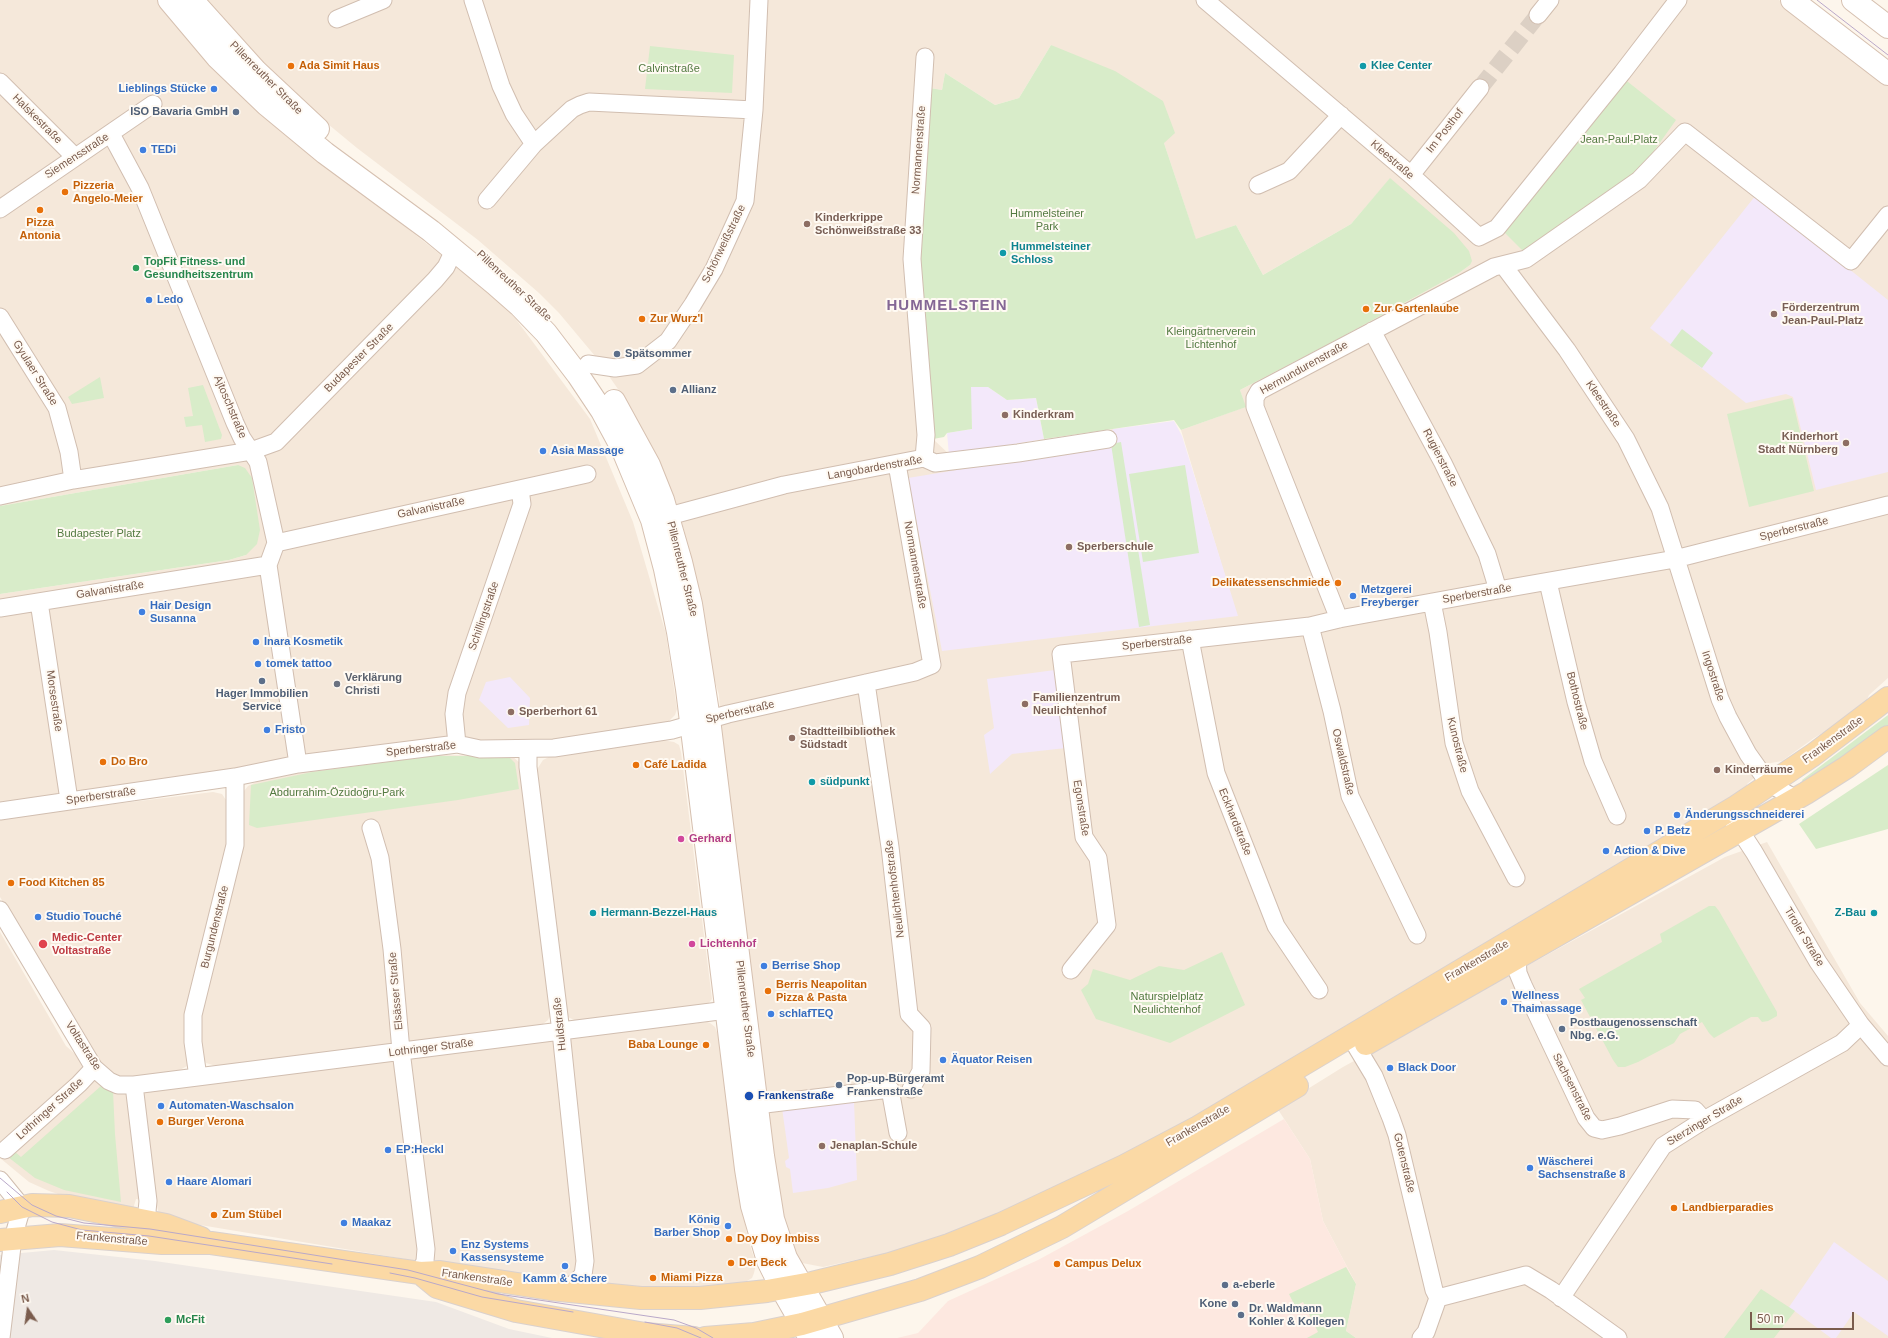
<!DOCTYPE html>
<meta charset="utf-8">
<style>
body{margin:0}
#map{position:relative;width:1888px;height:1338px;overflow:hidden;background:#fdf6ec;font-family:Arial,sans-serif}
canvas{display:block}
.north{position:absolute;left:8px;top:1290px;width:40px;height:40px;-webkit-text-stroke:3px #fffaf3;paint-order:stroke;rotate:347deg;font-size:11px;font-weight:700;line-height:16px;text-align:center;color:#7a5c4d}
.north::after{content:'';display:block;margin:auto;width:14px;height:18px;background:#7a5c4d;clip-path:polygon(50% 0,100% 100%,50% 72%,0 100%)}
.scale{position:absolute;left:1750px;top:1312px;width:104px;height:18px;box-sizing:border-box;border:2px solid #7a5c4d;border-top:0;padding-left:5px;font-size:12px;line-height:14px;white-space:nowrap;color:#7a5c4d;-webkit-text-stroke:3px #fffaf3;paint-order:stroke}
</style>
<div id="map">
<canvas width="1888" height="1338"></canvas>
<div class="north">N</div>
<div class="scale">50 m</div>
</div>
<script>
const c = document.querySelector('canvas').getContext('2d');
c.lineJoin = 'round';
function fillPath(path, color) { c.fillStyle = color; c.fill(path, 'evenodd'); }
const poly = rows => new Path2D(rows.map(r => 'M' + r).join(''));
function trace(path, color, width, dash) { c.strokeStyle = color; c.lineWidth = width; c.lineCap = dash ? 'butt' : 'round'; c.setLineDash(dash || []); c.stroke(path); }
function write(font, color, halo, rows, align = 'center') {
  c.font = font + ' Arial,sans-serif'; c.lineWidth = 4; c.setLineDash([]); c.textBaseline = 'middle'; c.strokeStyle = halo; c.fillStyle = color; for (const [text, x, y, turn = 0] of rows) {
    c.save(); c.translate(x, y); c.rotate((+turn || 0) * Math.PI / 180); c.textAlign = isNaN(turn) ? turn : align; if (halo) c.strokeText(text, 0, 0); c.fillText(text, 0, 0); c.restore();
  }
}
const residential = poly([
 [0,0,1779,0,1888,85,1888,678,1869,695,1865,704,1838,724,1814,738,1782,761,1771,763,1747,784,1747,788,1226,1102,1020,1206,901,1252,873,1256,823,1267,802,1263,794,1255,777,1205,722,740,719,695,707,655,697,583,684,530,671,490,654,454,643,430,620,392,595,356,559,313,539,293,478,240,357,148,317,115,224,51,242,97,490,294,515,318,590,419,633,522,666,634,677,709,675,715,667,723,553,741,479,740,432,742,0,802,0,594,229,560,246,555,238,465,0,506],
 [1051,45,1164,143,1196,240,1236,225,1263,275,1351,224,1390,179,1470,265,1459,273,1336,340,1240,390,1245,407,1181,430,1237,616,1109,445,1113,429,950,455,933,439,930,88,942,90,945,73,995,105,1019,98],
 [662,740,674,742,679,745,681,752,712,999,708,1004,578,1022,568,1017,565,1012,536,771,543,760,549,757],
 [438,755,512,756,520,763,552,1012,548,1020,543,1024,530,1027,216,1066,206,1063,202,1055,199,1012,243,827,244,791,248,786,256,782,294,772],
 [213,792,222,794,226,800,228,841,190,990,187,1010,189,1065,176,1072,125,1078,106,1074,0,897,0,818],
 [1767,842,1860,1003,1888,1036,1888,1338,1356,1338,1346,1331,1356,1284,1323,1221,1310,1159,1277,1108,1343,1067,1725,857],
 [0,932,66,1046,82,1060,96,1079,308,1069,707,1022,710,1023,715,1027,718,1035,738,1185,748,1239,756,1264,754,1273,752,1278,740,1285,702,1289,612,1287,441,1265,164,1219,159,1214,156,1202,136,1199,133,1209,70,1198,49,1191,29,1182,0,1158]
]);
const commercial = poly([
 [1284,1119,1310,1159,1323,1221,1356,1284,1346,1331,1356,1338,897,1338,918,1333,948,1301,1038,1260,1128,1211]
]);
const industrial = poly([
 [54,1250,155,1261,436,1302,509,1329,552,1338,0,1338,0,1255]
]);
const education = poly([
 [1756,195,1888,300,1888,472,1816,490,1793,397,1786,394,1746,403,1650,328],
 [970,387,988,387,1007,400,1036,398,1044,439,949,455,947,433,972,429],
 [1174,421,1182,436,1238,616,942,651,908,478,1109,445,1113,429],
 [1055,670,1066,748,1012,754,990,774,984,735,994,728,987,679],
 [510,677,530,698,529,725,508,728,479,700,486,682],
 [854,1101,857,1180,828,1188,793,1193,790,1169,786,1167,785,1161,789,1158,782,1108],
 [1834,1242,1888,1281,1888,1336,1854,1312,1836,1338,1831,1338,1789,1307]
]);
const green = poly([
 [1051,45,1115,71,1163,101,1175,133,1164,143,1196,239,1236,225,1263,275,1351,224,1390,178,1454,233,1469,251,1472,261,1470,265,1459,273,1336,340,1240,390,1246,407,1181,430,1174,420,1044,439,1036,398,1007,400,988,387,971,387,972,429,947,433,944,437,933,439,920,292,921,223,930,88,942,90,945,73,995,105,1019,98],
 [650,46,734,55,732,93,645,89],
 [1623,78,1676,120,1646,162,1634,174,1524,252,1503,231],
 [1682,329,1713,353,1702,368,1670,345],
 [100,377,104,398,72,404,68,397],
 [203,385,222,435,221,439,205,442,202,425,186,427,184,417,193,416,188,388],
 [1792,398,1814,491,1749,507,1727,414],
 [1121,442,1150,625,1139,627,1111,444],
 [238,465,245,468,252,478,260,530,257,544,246,555,229,560,0,594,0,506],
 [1185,465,1199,553,1143,562,1129,474],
 [1888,715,1888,729,1805,785,1802,780],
 [432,756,508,756,515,763,519,789,458,800,257,828,249,825,251,785,312,772],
 [1888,765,1888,829,1816,849,1799,824],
 [1709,906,1715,906,1719,911,1777,1012,1777,1016,1768,1021,1762,1022,1758,1017,1751,1017,1714,1038,1709,1033,1702,1022,1680,1034,1674,1043,1638,1062,1625,1067,1618,1067,1613,1060,1581,1000,1585,998,1579,989,1662,942,1660,934],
 [1222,952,1245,1005,1170,1043,1096,1019,1081,990,1088,984,1093,969,1130,980,1159,966,1184,970],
 [101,1086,113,1091,115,1134,121,1202,64,1190,35,1178,8,1157,14,1151,21,1157],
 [1346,1267,1356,1284,1346,1331,1356,1338,1307,1338,1318,1332,1303,1302,1295,1306,1289,1294],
 [1761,1289,1795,1311,1774,1338,1724,1338]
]);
const streetTunnel = poly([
 [1480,88,1538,15]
]);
const street = poly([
 [473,0,501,86,514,114,534,144],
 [1205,0,1411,175,1479,237,1497,228,1622,73,1678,0],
 [1538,15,1550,0],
 [337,19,383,0],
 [0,82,74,156],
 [111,134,140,188,235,423,242,438,258,462,276,543,268,565,298,764],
 [1411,175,1480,88],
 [1258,185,1289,171,1341,115],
 [487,200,534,144,572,109,580,105,589,102,754,110],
 [0,209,153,104],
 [1503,265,1567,350,1626,439,1660,508,1720,699,1728,717,1748,754,1765,778,1770,784,1796,799],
 [0,317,57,408,69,452,73,480],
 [1372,331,1443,463,1487,554,1498,590],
 [588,364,615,368,637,365,668,341,693,304,714,269,745,201,754,110,759,0],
 [924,458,926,435,912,259,925,57],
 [0,496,73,480,251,451,276,442,435,280,446,267,454,250],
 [669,516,784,485,924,458,935,463,1018,453,1108,439],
 [276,543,587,474],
 [1548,582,1576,702,1593,761,1617,816],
 [39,602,69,800],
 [1432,602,1438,632,1454,743,1470,791,1516,878],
 [0,608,268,565],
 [1339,619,1255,407,1255,398,1259,391,1494,267,1526,259,1639,180,1685,132,1851,261,1888,215],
 [1310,626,1332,711,1350,796,1417,935],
 [1190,639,1216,773,1276,926,1319,990],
 [866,683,890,847,909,1014,922,1028,921,1071,911,1089],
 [457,744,454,714,457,693,522,504,520,489],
 [528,750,528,767,561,1032,585,1261,583,1275,566,1291],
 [0,811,235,777,298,764,457,744,480,749,554,748,672,730,728,714,915,672,932,665,897,464],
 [1733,820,1754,852,1818,962,1861,1025,1888,1057],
 [371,828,380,858,392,949,401,1051,426,1249,425,1261,420,1273],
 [0,910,94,1068,109,1081,118,1085,134,1085,148,1201,146,1222,142,1231],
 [1517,958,1518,973,1523,985,1586,1118,1594,1128,1602,1130,1620,1126,1672,1109,1695,1110,1704,1120],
 [1071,970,1107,925,1098,858,1084,837,1061,654,1310,626,1339,619,1498,590,1675,559,1888,505],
 [1350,1036,1374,1076,1391,1118,1397,1135,1434,1290,1438,1298],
 [198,1077,193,1042,193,1015,235,845,235,777],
 [134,1085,727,1010],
 [757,1105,890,1089,898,1133],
 [5,1150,79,1084,94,1068],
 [0,1180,22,1207,13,1238,1,1338],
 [1438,1298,1526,1275,1551,1290,1618,1338],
 [1561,1298,1663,1146,1704,1120,1842,1043,1861,1025],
 [1421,1338,1426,1332,1438,1298]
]);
const secondary = poly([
 [169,0,217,57,267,105,325,153,431,231,495,284,520,306,546,333,578,375,602,411,622,448,652,520,665,569,678,632,687,689,746,1169,752,1206,768,1261,782,1289,810,1338],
 [192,0,256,71,318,129],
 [1792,0,1888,74],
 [1853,0,1888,27],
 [614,401,649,465,663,500,681,562,691,604,709,719,763,1156,773,1219,786,1258,832,1338]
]);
const primary = poly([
 [1366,1044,1806,793,1847,767,1888,737],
 [0,1212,32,1205,69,1206,166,1225,201,1238],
 [0,1240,60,1235,162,1243,211,1243,420,1273,440,1272,550,1289,641,1298,700,1298,767,1291,812,1283,890,1264,949,1245,1001,1224,1124,1166,1198,1127,1737,806,1813,755,1888,698],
 [420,1273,437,1287,516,1311,645,1334,694,1338],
 [705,1338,754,1334,802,1324,920,1290,980,1267,1062,1227,1297,1086]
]);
const tram = poly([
 [1817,0,1888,55],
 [0,1178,32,1205,56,1216,84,1223,150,1229,408,1270,498,1294,674,1320,696,1328,713,1338],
 [7,1192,22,1207,52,1222,82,1230,149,1236,332,1264],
 [390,1273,415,1278,482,1297,573,1312],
 [645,1322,677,1328,701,1338]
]);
const markers = [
 [291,66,4,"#e8710a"],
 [1363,66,4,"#0f9aa8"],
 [214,89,4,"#3f7fe0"],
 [236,112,4,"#5c6f8a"],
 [143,150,4,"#3f7fe0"],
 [65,192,4,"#e8710a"],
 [40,210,4,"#e8710a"],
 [807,224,4,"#8d6e63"],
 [1003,253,4,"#0f9aa8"],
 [136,268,4,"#2e9e5b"],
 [149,300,4,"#3f7fe0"],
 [1366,309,4,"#e8710a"],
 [1774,314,4,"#8d6e63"],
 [642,319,4,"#e8710a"],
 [617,354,4,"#5c6f8a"],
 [673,390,4,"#5c6f8a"],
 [1005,415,4,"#8d6e63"],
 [1846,443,4,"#8d6e63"],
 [543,451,4,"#3f7fe0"],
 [1069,547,4,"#8d6e63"],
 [1338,583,4,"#e8710a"],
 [1353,596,4,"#3f7fe0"],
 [142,612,4,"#3f7fe0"],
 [256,642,4,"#3f7fe0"],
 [258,664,4,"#3f7fe0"],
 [262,681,4,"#5c6f8a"],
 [337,684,4,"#6b7280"],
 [1025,704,4,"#8d6e63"],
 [511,712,4,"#8d6e63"],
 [267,730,4,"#3f7fe0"],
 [792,738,4,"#8d6e63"],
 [103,762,4,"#e8710a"],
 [636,765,4,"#e8710a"],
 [1717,770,4,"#8d6e63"],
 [812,782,4,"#0f9aa8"],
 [1677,815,4,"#3f7fe0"],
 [1647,831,4,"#3f7fe0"],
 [681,839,4,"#d1479c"],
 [1606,851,4,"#3f7fe0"],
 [11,883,4,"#e8710a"],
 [593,913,4,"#0f9aa8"],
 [1874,913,4,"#0f9aa8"],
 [38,917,4,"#3f7fe0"],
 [43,944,5,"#e0444e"],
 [692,944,4,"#d1479c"],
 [764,966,4,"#3f7fe0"],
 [768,991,4,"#e8710a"],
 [1504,1002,4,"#3f7fe0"],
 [771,1014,4,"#3f7fe0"],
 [1562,1029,4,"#5c6f8a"],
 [706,1045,4,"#e8710a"],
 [943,1060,4,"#3f7fe0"],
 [1390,1068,4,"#3f7fe0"],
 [839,1085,4,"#5c6f8a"],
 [749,1096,5,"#1a4fb4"],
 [161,1106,4,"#3f7fe0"],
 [160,1122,4,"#e8710a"],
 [822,1146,4,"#8d6e63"],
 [388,1150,4,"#3f7fe0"],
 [1530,1168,4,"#3f7fe0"],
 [169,1182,4,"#3f7fe0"],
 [1674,1208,4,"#e8710a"],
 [214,1215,4,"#e8710a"],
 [344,1223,4,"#3f7fe0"],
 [728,1226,4,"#3f7fe0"],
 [729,1239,4,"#e8710a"],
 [453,1251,4,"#3f7fe0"],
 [731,1263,4,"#e8710a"],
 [1057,1264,4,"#e8710a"],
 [565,1266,4,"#3f7fe0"],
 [653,1278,4,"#e8710a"],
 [1225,1285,4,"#5c6f8a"],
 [1235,1304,4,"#5c6f8a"],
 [1241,1315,4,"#5c6f8a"],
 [168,1320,4,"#2e9e5b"]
];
const foodNames = [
 ["Ada Simit Haus",299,66],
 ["Pizzeria",73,186],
 ["Angelo-Meier",73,199],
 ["Pizza",40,223,"center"],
 ["Antonia",40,236,"center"],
 ["Zur Gartenlaube",1374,309],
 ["Zur Wurz'l",650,319],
 ["Delikatessenschmiede",1330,583,"right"],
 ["Do Bro",111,762],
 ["Café Ladida",644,765],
 ["Food Kitchen 85",19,883],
 ["Berris Neapolitan",776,985],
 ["Pizza & Pasta",776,998],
 ["Baba Lounge",698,1045,"right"],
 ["Burger Verona",168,1122],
 ["Landbierparadies",1682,1208],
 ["Zum Stübel",222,1215],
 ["Doy Doy Imbiss",737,1239],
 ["Der Beck",739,1263],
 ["Campus Delux",1065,1264],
 ["Miami Pizza",661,1278]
];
const cultureNames = [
 ["Klee Center",1371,66],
 ["Hummelsteiner",1011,247],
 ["Schloss",1011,260],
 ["südpunkt",820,782],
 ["Hermann-Bezzel-Haus",601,913],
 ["Z-Bau",1866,913,"right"]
];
const parkNames = [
 ["Calvinstraße",669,69],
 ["Jean-Paul-Platz",1619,140],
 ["Hummelsteiner",1047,214],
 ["Park",1047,227],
 ["Kleingärtnerverein",1211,332],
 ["Lichtenhof",1211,345],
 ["Budapester Platz",99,534],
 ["Abdurrahim-Özüdoğru-Park",337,793],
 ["Naturspielplatz",1167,997],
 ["Neulichtenhof",1167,1010]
];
const streetNames = [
 ["Pillenreuther Straße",266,78,45],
 ["Halskestraße",37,119,45],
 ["Im Posthof",1445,131,-52],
 ["Normannenstraße",919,150,-86],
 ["Siemensstraße",77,156,-33],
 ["Kleestraße",1392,160,41],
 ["Schönweißstraße",724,244,-64],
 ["Pillenreuther Straße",514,286,43],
 ["Budapester Straße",359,358,-45],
 ["Hermundurenstraße",1304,368,-29],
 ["Gyulaer Straße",35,373,58],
 ["Kleestraße",1603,404,56],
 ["Ajtoschstraße",230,407,67],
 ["Rugierstraße",1440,458,63],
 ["Langobardenstraße",875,468,-10],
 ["Galvanistraße",431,508,-12],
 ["Sperberstraße",1794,529,-14],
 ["Normannenstraße",915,565,80],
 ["Pillenreuther Straße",682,569,76],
 ["Galvanistraße",110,590,-9],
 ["Sperberstraße",1477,594,-10],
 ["Schillingstraße",484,616,-71],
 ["Sperberstraße",1157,643,-6],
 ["Ingostraße",1713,676,72],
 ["Morsestraße",54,701,82],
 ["Bothostraße",1577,701,76],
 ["Sperberstraße",740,712,-13],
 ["Frankenstraße",1833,740,-36],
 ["Kunostraße",1457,745,76],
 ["Sperberstraße",421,749,-6],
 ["Oswaldstraße",1343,762,77],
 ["Sperberstraße",101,796,-8],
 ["Egonstraße",1081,808,81],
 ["Eckhardstraße",1235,822,68],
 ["Neulichtenhofstraße",895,889,-97],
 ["Burgundenstraße",215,927,-76],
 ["Tiroler Straße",1804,937,59],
 ["Frankenstraße",1477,961,-30],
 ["Elsässer Straße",396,991,-95],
 ["Pillenreuther Straße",745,1009,83],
 ["Huldstraße",560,1024,-96],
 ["Voltastraße",83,1046,57],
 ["Lothringer Straße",431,1048,-7],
 ["Sachsenstraße",1572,1087,63],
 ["Lothringer Straße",50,1109,-42],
 ["Sterzinger Straße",1705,1121,-31],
 ["Frankenstraße",1198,1126,-30],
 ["Gotenstraße",1404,1163,76],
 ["Frankenstraße",112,1239,5],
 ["Frankenstraße",477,1278,8]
];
const shopNames = [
 ["Lieblings Stücke",206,89,"right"],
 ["TEDi",151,150],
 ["Ledo",157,300],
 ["Asia Massage",551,451],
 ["Metzgerei",1361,590],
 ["Freyberger",1361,603],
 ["Hair Design",150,606],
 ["Susanna",150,619],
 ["Inara Kosmetik",264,642],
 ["tomek tattoo",266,664],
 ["Fristo",275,730],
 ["Änderungsschneiderei",1685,815],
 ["P. Betz",1655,831],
 ["Action & Dive",1614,851],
 ["Studio Touché",46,917],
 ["Berrise Shop",772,966],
 ["Wellness",1512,996],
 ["Thaimassage",1512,1009],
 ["schlafTEQ",779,1014],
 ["Äquator Reisen",951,1060],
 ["Black Door",1398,1068],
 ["Automaten-Waschsalon",169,1106],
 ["EP:Heckl",396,1150],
 ["Wäscherei",1538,1162],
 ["Sachsenstraße 8",1538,1175],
 ["Haare Alomari",177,1182],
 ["König",720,1220,"right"],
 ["Barber Shop",720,1233,"right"],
 ["Maakaz",352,1223],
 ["Enz Systems",461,1245],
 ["Kassensysteme",461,1258],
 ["Kamm & Schere",565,1279,"center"]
];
const serviceNames = [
 ["ISO Bavaria GmbH",228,112,"right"],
 ["Spätsommer",625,354],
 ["Allianz",681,390],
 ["Hager Immobilien",262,694,"center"],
 ["Service",262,707,"center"],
 ["Postbaugenossenschaft",1570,1023],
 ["Nbg. e.G.",1570,1036],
 ["Pop-up-Bürgeramt",847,1079],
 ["Frankenstraße",847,1092],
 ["a-eberle",1233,1285],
 ["Kone",1227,1304,"right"],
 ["Dr. Waldmann",1249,1309],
 ["Kohler & Kollegen",1249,1322]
];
const educationNames = [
 ["Kinderkrippe",815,218],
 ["Schönweißstraße 33",815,231],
 ["Förderzentrum",1782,308],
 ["Jean-Paul-Platz",1782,321],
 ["Kinderkram",1013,415],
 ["Kinderhort",1838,437,"right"],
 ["Stadt Nürnberg",1838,450,"right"],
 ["Sperberschule",1077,547],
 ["Familienzentrum",1033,698],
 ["Neulichtenhof",1033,711],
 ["Sperberhort 61",519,712],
 ["Stadtteilbibliothek",800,732],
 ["Südstadt",800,745],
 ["Kinderräume",1725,770],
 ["Jenaplan-Schule",830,1146]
];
const leisureNames = [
 ["TopFit Fitness- und",144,262],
 ["Gesundheitszentrum",144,275],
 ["McFit",176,1320]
];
const worshipNames = [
 ["Verklärung",345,678],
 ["Christi",345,691]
];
const hotelNames = [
 ["Gerhard",689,839],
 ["Lichtenhof",700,944]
];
const healthNames = [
 ["Medic-Center",52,938],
 ["Voltastraße",52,951]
];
const transitNames = [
 ["Frankenstraße",758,1096]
];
const districtNames = [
 ["HUMMELSTEIN",947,306]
];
fillPath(residential, '#f5e8da');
fillPath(commercial, '#fde8e0');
fillPath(industrial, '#efe9e4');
fillPath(education, '#f3e8fa');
fillPath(green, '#d8ecc9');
trace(streetTunnel, '#dcd0c4', 17, [17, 8]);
trace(street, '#d1beb0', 19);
trace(secondary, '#d6c0b0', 24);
trace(primary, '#dad1cd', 24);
trace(street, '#fff', 17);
trace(secondary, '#fff', 22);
trace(primary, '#fbd9a5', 22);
trace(tram, '#b9a8c9', 1);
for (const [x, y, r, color] of markers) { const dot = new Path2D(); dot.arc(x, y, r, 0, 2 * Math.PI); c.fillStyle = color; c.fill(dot); trace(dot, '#fffaf3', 1.5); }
write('bold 11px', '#c56008', '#fffaf3', foodNames, 'left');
write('bold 11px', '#0d838f', '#fffaf3', cultureNames, 'left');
write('11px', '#537a41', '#fffaf3', parkNames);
write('11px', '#7a5c4d', '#fffaf3', streetNames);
write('bold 11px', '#366cbe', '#fffaf3', shopNames, 'left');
write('bold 11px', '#4e5e75', '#fffaf3', serviceNames, 'left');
write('bold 11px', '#785e54', '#fffaf3', educationNames, 'left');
write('bold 11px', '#27864d', '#fffaf3', leisureNames, 'left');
write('bold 11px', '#5b616d', '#fffaf3', worshipNames, 'left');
write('bold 11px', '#b23c85', '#fffaf3', hotelNames, 'left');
write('bold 11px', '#be3a42', '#fffaf3', healthNames, 'left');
write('bold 11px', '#164399', '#fffaf3', transitNames, 'left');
c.letterSpacing = '1px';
write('bold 15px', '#846695', '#fffaf3', districtNames);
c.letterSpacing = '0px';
</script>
